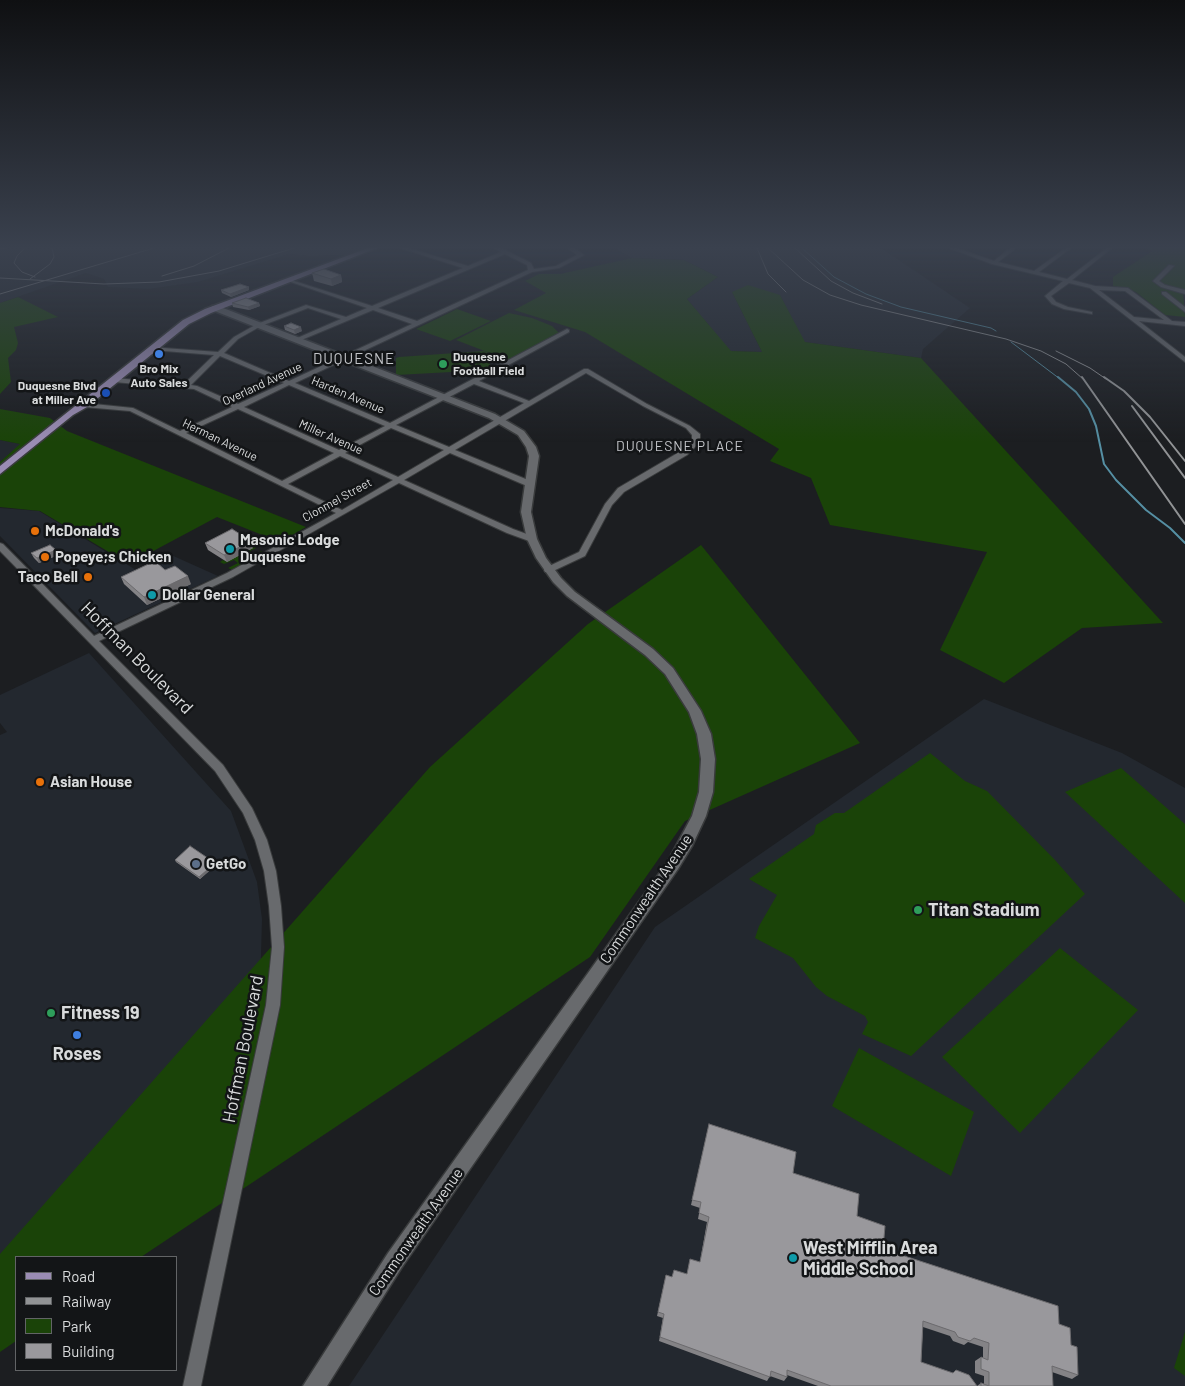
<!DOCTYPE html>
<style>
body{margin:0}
#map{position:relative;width:1185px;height:1386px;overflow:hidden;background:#1c1e21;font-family:Barlow,sans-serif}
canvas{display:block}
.legend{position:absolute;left:15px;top:1256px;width:162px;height:115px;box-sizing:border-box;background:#131517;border:1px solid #626466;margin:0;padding:6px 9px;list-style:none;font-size:15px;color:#d9dbdc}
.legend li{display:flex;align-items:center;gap:10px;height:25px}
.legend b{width:25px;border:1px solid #626466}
</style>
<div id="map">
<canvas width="1185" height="1386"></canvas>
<ul class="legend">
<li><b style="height:6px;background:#9a8cb3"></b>Road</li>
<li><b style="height:6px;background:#919395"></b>Railway</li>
<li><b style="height:14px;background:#1a4308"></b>Park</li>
<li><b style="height:14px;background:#99989c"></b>Building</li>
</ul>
</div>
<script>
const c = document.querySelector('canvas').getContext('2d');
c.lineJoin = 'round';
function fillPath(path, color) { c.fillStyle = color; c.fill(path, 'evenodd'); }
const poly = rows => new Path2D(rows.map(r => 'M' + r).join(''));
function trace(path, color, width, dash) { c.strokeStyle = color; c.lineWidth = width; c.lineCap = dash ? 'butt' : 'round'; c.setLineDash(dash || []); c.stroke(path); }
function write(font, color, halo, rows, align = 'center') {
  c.font = font + ' Barlow,sans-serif'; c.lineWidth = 5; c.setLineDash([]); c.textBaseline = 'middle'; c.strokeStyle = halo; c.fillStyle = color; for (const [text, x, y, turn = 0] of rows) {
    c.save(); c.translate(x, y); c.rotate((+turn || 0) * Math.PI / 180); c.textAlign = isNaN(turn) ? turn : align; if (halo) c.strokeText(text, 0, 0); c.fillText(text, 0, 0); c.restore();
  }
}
const built = poly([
 [0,248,367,248,349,255,309,256,289,254,198,282,148,289,108,287,104,279,86,273,0,303],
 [614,248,881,248,970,308,923,349,921,358,804,342,780,295,732,292,762,352,730,351,687,299,718,277,684,260,632,258],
 [0,440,21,444,0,462],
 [0,508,39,511,136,570,169,554,218,576,95,633,0,536],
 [89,653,231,811,257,882,262,919,260,992,0,1258,0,735,7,732,0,723,0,695],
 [984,699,1122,753,1185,788,1185,1386,349,1386,655,927]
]);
const green = poly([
 [1146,248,1185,248,1185,291,1183,291,1185,317,1165,315,1136,292,1113,286,1113,277,1152,251],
 [632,258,684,260,718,277,687,299,731,351,762,352,732,292,748,285,780,295,805,342,921,358,1163,623,1082,628,1004,683,940,650,987,552,830,525,811,478,770,461,779,449,585,332,514,310,546,293,525,281,539,274,560,274],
 [18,297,58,317,14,327,18,343,16,350,8,358,11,382,0,394,0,303],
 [457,309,491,321,450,341,416,329],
 [509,313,532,318,552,326,559,333,508,360,456,340],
 [484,351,488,353,491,369,488,370,396,375,396,358,399,357],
 [0,409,50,418,67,431,306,527,280,542,217,517,129,564,40,511,0,507,0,462,20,444,0,440],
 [701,545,860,743,685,821,590,957,141,1257,16,1257,16,1341,0,1352,0,1254,430,767,588,624],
 [254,546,256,548,250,551,254,555,261,551,264,553,233,570,228,568,238,563,234,560,224,564,220,562,223,560,227,562,252,548,251,547],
 [930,753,965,781,987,791,1055,860,1085,894,911,1056,862,1034,868,1022,865,1016,827,996,816,987,793,958,755,938,759,926,777,895,749,879,814,834,816,825,835,813,844,813],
 [1121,768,1185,824,1185,903,1065,792],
 [1060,948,1138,1010,1020,1133,942,1057],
 [859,1048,974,1112,951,1176,832,1106],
 [1185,1332,1185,1376,1174,1368]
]);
const streamFar1 = poly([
 [802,248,834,277,866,294,901,307,991,328,996,331],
 [1011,342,1060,379]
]);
const stream = poly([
 [1058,377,1076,392,1089,409,1096,426,1104,464,1116,480,1146,510,1170,528,1185,543]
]);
const street = poly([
 [400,248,408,248,468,266,501,252,495,248,501,248,531,263,534,269,556,266,577,255,568,248,574,248,584,255,559,268,532,272,295,383,390,423,567,329,569,330,569,332,479,381,529,401,584,369,588,369,647,404,690,426,700,434,700,442,687,455,624,492,612,505,585,556,551,572,545,572,544,570,545,568,579,552,605,504,618,488,681,451,692,441,692,435,686,428,643,406,586,373,455,450,533,482,533,486,527,486,450,453,404,480,513,529,535,537,535,541,529,541,507,533,399,483,233,577,99,641,223,765,252,808,267,840,276,871,281,906,284,947,280,1005,201,1386,183,1386,266,1005,272,947,269,906,264,871,255,840,243,813,215,771,0,551,0,543,3,544,94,636,227,573,336,513,130,411,84,407,81,405,84,403,133,408,180,431,232,407,194,389,114,382,111,380,114,378,184,384,214,355,152,350,149,348,150,347,218,352,234,337,257,324,306,305,346,317,367,308,288,281,288,279,372,306,463,268,400,248],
 [505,254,527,265,528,270,417,321,378,308,505,254],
 [308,308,341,319,295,339,295,341,299,341,373,310,412,324,289,381,224,353,238,339,261,326,308,308],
 [220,356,284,383,238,404,197,386,191,385,220,356],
 [474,384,524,403,449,447,396,425,474,384],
 [289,385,385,426,339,450,244,407,289,385],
 [238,409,334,453,282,481,186,433,238,409],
 [391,428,444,450,398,477,345,453,391,428],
 [340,456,393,480,342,510,288,484,340,456],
 [949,248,956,248,994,261,1010,248,1014,248,1014,250,998,262,1034,271,1066,248,1071,248,1039,272,1067,279,1107,248,1112,248,1072,280,1095,286,1128,288,1172,321,1185,322,1185,326,1139,321,1185,357,1185,362,1090,288,1069,283,1051,296,1056,302,1068,307,1092,312,1092,314,1064,309,1052,304,1045,296,1063,281,992,264,949,248],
 [1099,290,1125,291,1164,320,1134,317,1099,290],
 [1169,265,1174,266,1159,281,1165,285,1185,290,1185,294,1161,287,1153,281,1169,265],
 [1162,292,1166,292,1185,307,1185,312,1162,294,1162,292]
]);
const secondary = poly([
 [212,306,218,306,495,414,524,431,536,447,539,456,531,512,537,539,546,558,561,578,575,592,653,649,673,668,701,711,711,734,715,759,713,792,706,816,692,846,678,869,402,1267,327,1386,303,1386,388,1253,668,861,692,816,699,792,701,759,697,734,689,712,665,674,645,655,567,596,553,582,536,558,527,539,521,512,529,456,526,447,518,435,489,418,212,310,212,306]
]);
const primary = poly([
 [368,248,377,248,211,313,189,324,87,407,73,415,0,474,0,466,183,320,205,309,368,248]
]);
const railFar1 = poly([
 [25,248,17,256,14,263,22,272,35,277],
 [757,248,768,274,786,292],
 [768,248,803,280,830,295,861,305,1006,339,1041,351,1066,364,1083,379],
 [795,248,831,281,853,293,882,304],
 [0,249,6,248],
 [162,276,194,266,229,248],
 [0,278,104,284,159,282,219,271,294,248],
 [30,279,50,264,54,257,52,248],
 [0,294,154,248],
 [1056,351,1090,368,1106,379]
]);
const rail = poly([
 [1082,377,1185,524],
 [1104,377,1124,391,1150,417,1185,461],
 [1132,406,1185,478]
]);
const wall = poly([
 [312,273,341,275,342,282,332,286,314,281],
 [249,287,249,290,231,297,222,293,221,290],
 [232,303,259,303,260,306,249,310,233,307],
 [284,326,302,331,295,334,285,330],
 [251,541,253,548,227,562,208,550,205,543],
 [56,550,58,555,39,563,34,558,31,553],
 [121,577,191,584,147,605,124,584],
 [175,860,216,865,200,879,176,862],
 [709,1124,793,1173,857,1216,883,1249,1059,1324,1071,1345,1078,1375,1072,1379,1052,1372,1053,1386,977,1386,981,1383,984,1384,984,1376,975,1373,975,1361,981,1357,983,1358,983,1347,968,1342,964,1345,953,1341,950,1336,923,1327,921,1362,977,1386,818,1386,787,1375,787,1377,784,1381,770,1376,767,1381,659,1341,663,1318,657,1316,666,1275,672,1277,687,1274,700,1262,707,1222,698,1219,700,1208,691,1205]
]);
const shadedWall = poly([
 [341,275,342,282,332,286,331,279],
 [249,287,249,290,231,297,230,294],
 [259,303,260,306,249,310,248,307],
 [301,327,302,331,295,334,294,330],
 [251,541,253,548,227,562,224,555],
 [56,550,58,555,39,563,37,558],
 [188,576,191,584,147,605,144,597],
 [215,863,216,865,200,879,199,877]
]);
const building = poly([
 [324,269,341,275,331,279,312,273,324,269],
 [240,284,249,287,230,294,221,290,240,284],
 [246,298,259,303,248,307,232,303,246,298],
 [291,323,301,327,294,330,284,326,291,323],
 [232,529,251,541,224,555,205,543,232,529],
 [50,545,56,550,37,558,31,553,50,545],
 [155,561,165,570,175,566,188,576,144,597,121,577,155,561],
 [190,846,215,863,199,877,175,860,190,846],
 [709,1124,796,1152,793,1173,859,1194,857,1216,885,1226,883,1249,1058,1306,1059,1324,1070,1328,1071,1345,1077,1347,1078,1375,1052,1366,1053,1386,989,1386,989,1372,981,1369,981,1357,988,1360,989,1343,974,1338,970,1341,958,1337,955,1332,923,1321,921,1362,953,1373,956,1370,969,1375,977,1386,831,1386,787,1370,787,1377,771,1371,770,1377,660,1337,664,1314,658,1312,666,1275,672,1277,674,1270,687,1274,690,1259,700,1262,709,1217,699,1213,701,1202,692,1200,709,1124],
 [981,1383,989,1386,981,1386,981,1383]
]);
const markers = [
 [159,354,5,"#3f7fe0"],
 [443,364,5,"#2e9e5b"],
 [106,393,5,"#1a4fb4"],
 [35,531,5,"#e8710a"],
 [230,549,5,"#0f9aa8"],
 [45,557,5,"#e8710a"],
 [88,577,5,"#e8710a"],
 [152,595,5,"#0f9aa8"],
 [40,782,5,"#e8710a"],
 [196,864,5,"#5c6f8a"],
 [918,910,5,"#2e9e5b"],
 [51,1013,5,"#2e9e5b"],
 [77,1035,5,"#3f7fe0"],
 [793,1258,5,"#0f9aa8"]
];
const farPoinames = [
 ["Duquesne",453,357],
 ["Football Field",453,371],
 ["Bro Mix",159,369,"center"],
 ["Auto Sales",159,383,"center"],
 ["Duquesne Blvd",96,386,"right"],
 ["at Miller Ave",96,400,"right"]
];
const farStreetnames = [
 ["Overland Avenue",262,384,-25],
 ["Harden Avenue",348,395,23],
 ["Miller Avenue",331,437,24],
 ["Herman Avenue",220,440,26],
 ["Clonmel Street",337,500,-29]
];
const farNeighbourhoodnames = [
 ["DUQUESNE PLACE",680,446]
];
const farQuarternames = [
 ["DUQUESNE",354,359]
];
const poiNames = [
 ["McDonald's",45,531],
 ["Masonic Lodge",240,540],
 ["Duquesne",240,557],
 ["Popeye;s Chicken",55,557],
 ["Taco Bell",78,577,"right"],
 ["Dollar General",162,595],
 ["Asian House",50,782],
 ["GetGo",206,864]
];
const streetNames = [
 ["Commonwealth Avenue",646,899,-56],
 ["Commonwealth Avenue",416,1232,-55]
];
const nearStreetnames = [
 ["Hoffman Boulevard",137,658,45],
 ["Hoffman Boulevard",243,1049,-79]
];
const nearPoinames = [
 ["Titan Stadium",928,910],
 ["Fitness 19",61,1013],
 ["Roses",77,1054,"center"],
 ["West Mifflin Area",803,1248],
 ["Middle School",803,1269]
];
fillPath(built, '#23282f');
fillPath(green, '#1a4308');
trace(streamFar1, '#558fa3', 1);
trace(stream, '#558fa3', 2);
trace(street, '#393b3c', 2);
trace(secondary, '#393b3c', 3);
trace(primary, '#393b3c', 3);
fillPath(street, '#686a6d');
fillPath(secondary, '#686a6d');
fillPath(primary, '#9a8cb3');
trace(railFar1, '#919395', 1);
trace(rail, '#919395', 2);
fillPath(wall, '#848386');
fillPath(shadedWall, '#6b6a6d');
fillPath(building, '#99989c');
trace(building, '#6b6a6d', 1);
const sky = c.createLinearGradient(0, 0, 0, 442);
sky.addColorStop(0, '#0f1012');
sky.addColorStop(0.56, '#3a414e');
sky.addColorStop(1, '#3a414e00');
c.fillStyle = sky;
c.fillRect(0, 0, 1185, 442);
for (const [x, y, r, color] of markers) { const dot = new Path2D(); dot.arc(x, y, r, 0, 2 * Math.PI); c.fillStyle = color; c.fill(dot); trace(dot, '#131517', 2); }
write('bold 12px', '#d9dbdc', '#131517', farPoinames, 'left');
write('12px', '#d9dbdc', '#131517', farStreetnames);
c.letterSpacing = '1px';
write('14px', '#c3c5c9', '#131517', farNeighbourhoodnames);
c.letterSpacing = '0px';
c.letterSpacing = '1px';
write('15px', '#c3c5c9', '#131517', farQuarternames);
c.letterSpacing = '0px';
write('bold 15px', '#d9dbdc', '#131517', poiNames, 'left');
write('15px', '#d9dbdc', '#131517', streetNames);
write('18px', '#d9dbdc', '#131517', nearStreetnames);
write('bold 18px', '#d9dbdc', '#131517', nearPoinames, 'left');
</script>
